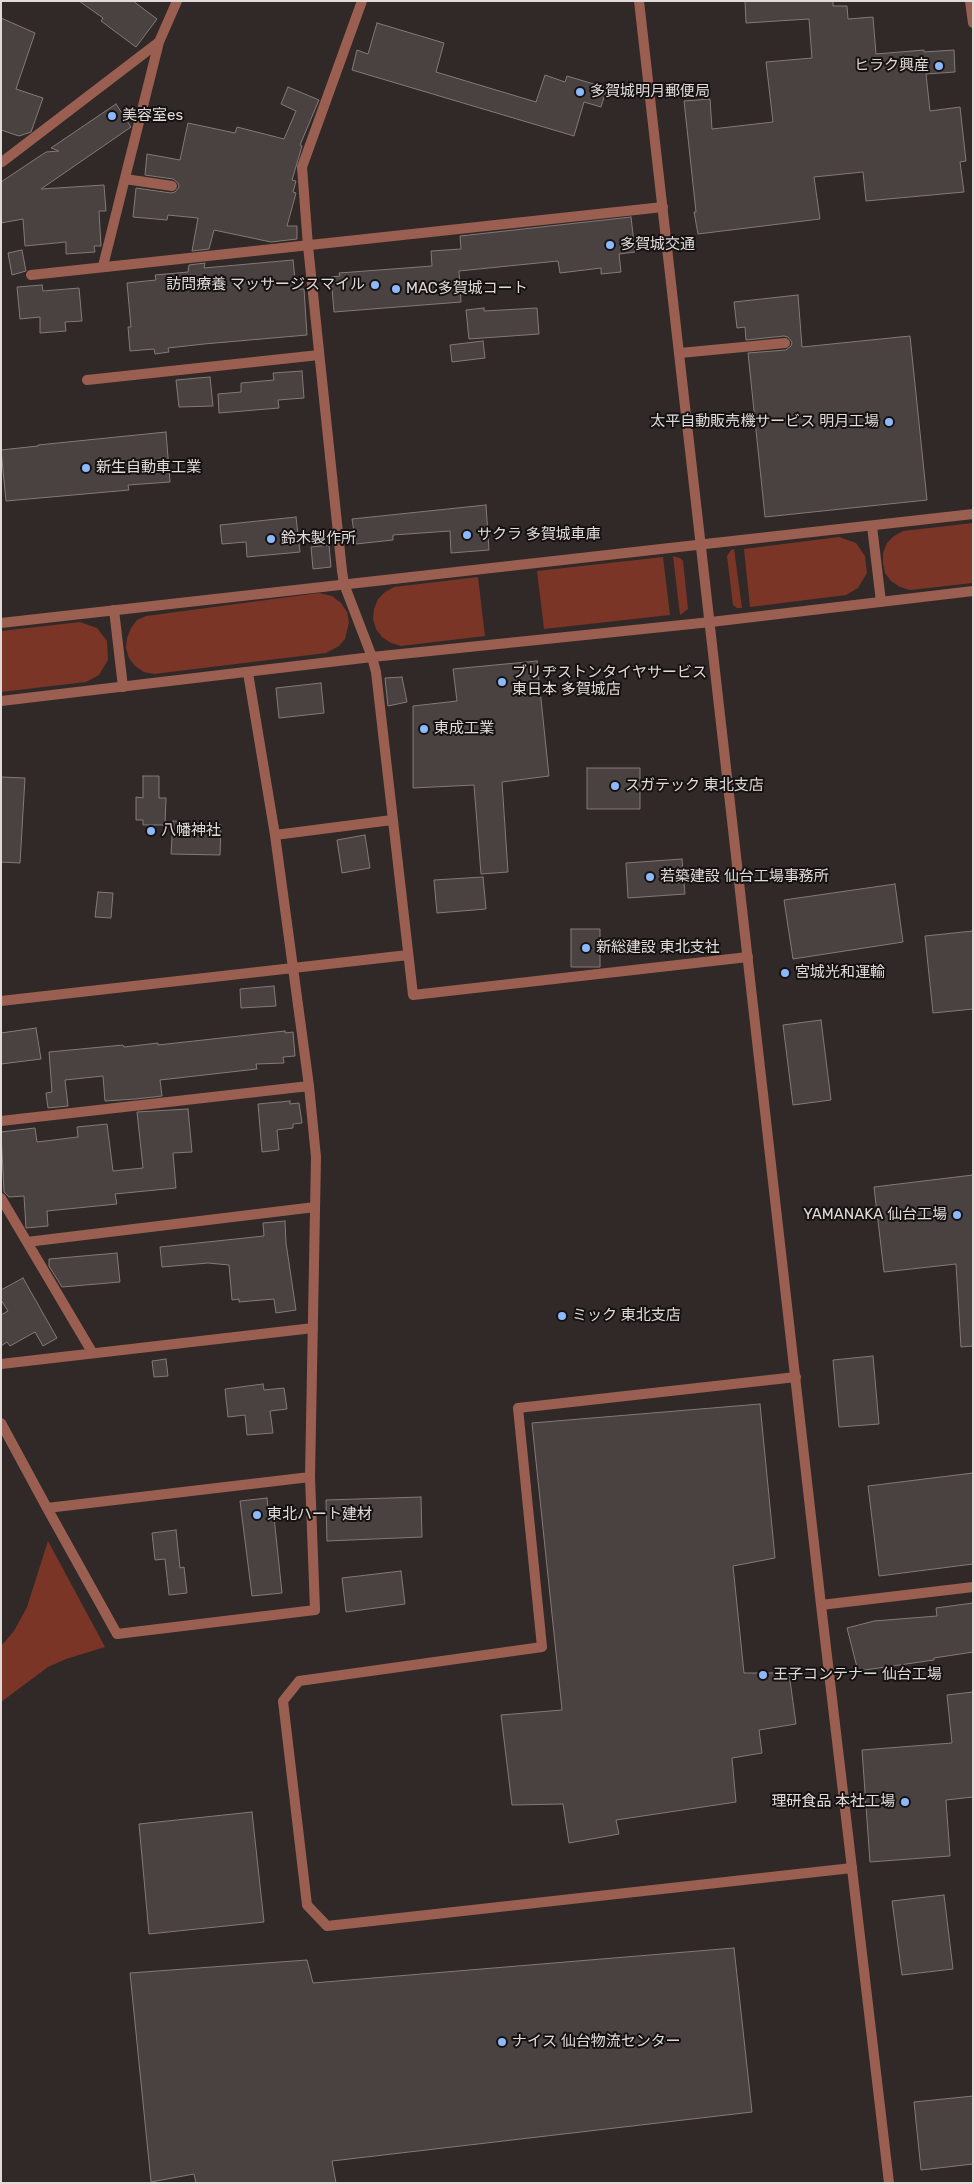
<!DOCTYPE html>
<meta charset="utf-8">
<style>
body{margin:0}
#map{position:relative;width:974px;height:2184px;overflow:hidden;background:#302927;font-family:Rubik,sans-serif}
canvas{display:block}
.frame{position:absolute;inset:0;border:2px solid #e0dad9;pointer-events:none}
</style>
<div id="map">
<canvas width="974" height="2184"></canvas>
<div class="frame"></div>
</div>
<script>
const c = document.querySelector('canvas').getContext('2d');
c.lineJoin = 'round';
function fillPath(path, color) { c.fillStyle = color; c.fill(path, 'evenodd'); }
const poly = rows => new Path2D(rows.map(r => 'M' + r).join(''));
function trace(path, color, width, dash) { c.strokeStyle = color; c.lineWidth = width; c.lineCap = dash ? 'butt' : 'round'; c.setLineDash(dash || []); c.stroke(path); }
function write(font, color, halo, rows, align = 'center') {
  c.font = font + ' Rubik,"Noto Sans JP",sans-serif'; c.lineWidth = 4; c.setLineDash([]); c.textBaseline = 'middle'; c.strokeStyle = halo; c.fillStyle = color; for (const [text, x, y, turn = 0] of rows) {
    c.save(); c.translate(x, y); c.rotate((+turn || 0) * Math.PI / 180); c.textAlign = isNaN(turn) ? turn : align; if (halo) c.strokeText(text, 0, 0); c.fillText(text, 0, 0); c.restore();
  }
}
const green = poly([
 [973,523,973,583,910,590,900,587,891,581,885,573,883,563,883,553,887,543,894,536,903,531],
 [839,537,856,543,865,556,867,573,858,588,846,595,750,607,744,549],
 [734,549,742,608,737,608,733,605,727,556,731,550],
 [673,556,680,558,683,561,688,609,680,615],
 [663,557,670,615,544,629,537,571],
 [478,577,485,636,401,646,391,643,382,637,376,629,373,619,374,609,378,599,385,592,394,587],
 [319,593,332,596,341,603,347,612,349,622,345,639,339,646,326,653,154,674,144,672,135,666,129,658,126,648,127,638,131,628,137,620,146,616],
 [80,622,97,628,107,641,108,660,99,675,86,682,1,692,1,631],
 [48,1541,105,1647,66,1659,48,1667,1,1702,1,1646,14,1631,27,1607]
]);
const building = poly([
 [79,1,133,1,157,19,136,47,101,21,103,18,79,1],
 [745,1,833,1,833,6,847,6,848,19,873,17,876,54,924,50,924,52,954,50,955,72,926,74,930,111,960,107,966,161,960,162,964,192,866,201,863,172,814,177,820,219,698,234,694,212,696,212,684,101,710,99,712,129,773,122,766,62,812,58,809,19,746,23,745,1],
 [1,18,35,33,16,89,43,98,31,132,19,136,1,130,1,18],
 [377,23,444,43,436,72,536,102,545,75,565,82,567,76,607,88,601,107,584,102,574,136,352,70,357,50,368,54,377,23],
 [288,87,319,100,300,145,302,146,292,180,296,181,293,192,296,193,287,226,297,226,297,239,271,242,214,230,209,249,192,251,198,218,168,215,167,220,133,217,136,188,171,193,175,192,179,187,178,183,173,179,145,175,147,154,180,160,188,123,235,133,237,127,284,139,296,111,281,104,288,87],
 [116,104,131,127,41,189,104,185,106,211,99,211,101,246,94,246,95,252,66,254,66,242,25,246,23,219,1,223,1,182,46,152,59,151,51,148,116,104],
 [631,217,635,252,619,254,621,272,601,274,601,268,560,273,558,261,459,271,461,302,334,312,331,277,340,276,339,273,432,266,431,251,461,249,460,236,631,217],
 [22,250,26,271,12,275,8,253,22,250],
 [293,260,296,289,304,289,307,335,204,344,168,348,169,352,155,354,154,349,130,351,128,327,131,327,127,283,156,280,155,275,188,272,189,265,205,263,204,268,293,260],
 [42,285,43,291,79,288,82,321,65,322,66,331,40,333,40,317,20,319,17,287,42,285],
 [798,295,802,347,910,336,927,500,765,517,748,353,786,350,791,346,792,342,788,337,784,336,746,340,745,327,737,328,734,302,798,295],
 [484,308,484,311,537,308,539,334,469,339,466,310,484,308],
 [483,341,485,358,452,362,450,345,483,341],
 [302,371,304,398,278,400,279,408,219,413,218,394,241,392,241,383,274,380,273,373,302,371],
 [210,377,213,406,179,407,176,380,210,377],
 [166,432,170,482,128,485,129,490,6,501,1,450,38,446,38,445,166,432],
 [486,505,489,550,451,553,450,531,393,535,393,540,356,544,352,519,486,505],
 [296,517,300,552,247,557,246,542,222,544,220,525,296,517],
 [329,545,331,567,313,569,311,547,329,545],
 [537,661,549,776,502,782,508,872,481,874,474,785,413,788,413,706,457,701,453,669,537,661],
 [402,677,407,702,388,706,385,678,402,677],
 [321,683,324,713,279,718,276,688,321,683],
 [587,768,640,768,640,809,587,809,587,768],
 [143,776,159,776,159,798,166,798,165,825,143,825,143,820,136,820,136,797,143,798,143,776],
 [1,777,25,778,20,863,1,862,1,777],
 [173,821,221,825,220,855,171,854,173,821],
 [365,835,370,868,342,873,337,840,365,835],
 [682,859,685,894,628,898,626,863,682,859],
 [483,877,486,909,437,913,434,880,483,877],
 [895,884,903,942,793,959,784,900,895,884],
 [98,892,113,893,111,918,95,917,98,892],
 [571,929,600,929,600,967,571,967,571,929],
 [973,931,973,1009,933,1013,925,936,973,931],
 [274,986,276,1006,241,1008,240,989,274,986],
 [821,1020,831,1100,793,1105,783,1025,821,1020],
 [36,1028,41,1059,1,1064,1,1033,36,1028],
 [285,1031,285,1033,293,1032,295,1056,283,1057,284,1063,256,1064,257,1069,160,1080,162,1096,136,1099,105,1101,103,1076,65,1080,68,1106,48,1108,46,1093,52,1092,49,1052,123,1045,124,1047,158,1043,158,1045,285,1031],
 [290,1101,290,1104,299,1103,302,1123,293,1124,293,1128,277,1130,279,1150,262,1152,258,1104,290,1101],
 [188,1109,192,1152,173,1153,176,1188,115,1194,117,1204,47,1211,48,1226,26,1228,24,1196,9,1197,4,1192,1,1132,35,1128,37,1142,78,1137,77,1127,107,1124,113,1171,143,1168,137,1112,188,1109],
 [973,1175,973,1346,961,1347,956,1264,884,1272,874,1187,973,1175],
 [285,1221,286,1243,296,1310,276,1313,274,1299,239,1302,239,1299,232,1300,229,1265,208,1263,162,1267,160,1247,264,1236,263,1223,285,1221],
 [117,1253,120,1282,62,1287,49,1266,49,1259,117,1253],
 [23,1278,57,1338,43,1346,35,1332,10,1346,7,1342,1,1346,1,1315,8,1311,1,1300,1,1290,23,1278],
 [873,1356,879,1424,839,1427,833,1360,873,1356],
 [166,1359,168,1376,154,1377,152,1361,166,1359],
 [263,1384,264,1390,284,1388,287,1409,270,1411,273,1433,247,1435,245,1415,228,1417,225,1389,263,1384],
 [760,1404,775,1558,733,1566,744,1673,789,1673,796,1724,759,1730,762,1753,732,1758,736,1802,616,1820,619,1834,569,1843,563,1804,512,1805,501,1715,562,1710,532,1423,760,1404],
 [973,1473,973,1564,879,1576,868,1486,973,1473],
 [421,1497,422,1537,327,1541,326,1500,421,1497],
 [267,1498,269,1518,274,1517,282,1593,252,1596,240,1501,267,1498],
 [176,1530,180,1568,184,1567,187,1593,169,1595,165,1559,155,1560,152,1533,176,1530],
 [401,1571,405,1604,346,1612,342,1578,401,1571],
 [973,1603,973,1652,934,1658,934,1660,858,1671,847,1628,874,1621,937,1616,936,1608,973,1603],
 [973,1692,973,1797,946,1800,950,1856,870,1862,862,1750,952,1743,947,1695,973,1692],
 [252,1812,264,1922,149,1934,139,1824,252,1812],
 [944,1895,953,1969,902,1975,892,1901,944,1895],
 [734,1948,752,2112,332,2161,336,2183,196,2183,194,2174,151,2182,130,1973,307,1960,313,1983,734,1948],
 [973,2096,973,2164,921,2170,914,2102,973,2096]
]);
const service = poly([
 [125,179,172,186],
 [680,353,785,343]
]);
const minor = poly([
 [362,1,302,167,308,246,342,571,344,584,372,657,376,672,413,995,748,957],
 [2,162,159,42,177,1],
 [103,266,159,42],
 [31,275,663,207],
 [87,380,319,355],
 [872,526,881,602],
 [114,610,123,687],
 [275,835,392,820],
 [1,1001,408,955],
 [309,1086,316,1157,310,1477],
 [1,1121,309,1086,275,835,248,673],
 [1,1198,92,1352],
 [27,1242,315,1207],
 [1,1364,313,1328],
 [796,1377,518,1408,542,1647,299,1681,283,1701,307,1905,327,1926,852,1868],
 [1,1423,47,1508,117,1634,315,1610,310,1477,47,1508]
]);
const tertiary = poly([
 [639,1,821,1605,889,2183],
 [970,1,973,23],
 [1,623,973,514],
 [1,701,372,657,711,622,973,591],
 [821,1605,973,1587]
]);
const markers = [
 [939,66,5,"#8bb9fc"],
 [580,92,5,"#8bb9fc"],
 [112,116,5,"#8bb9fc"],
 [610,245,5,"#8bb9fc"],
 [375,285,5,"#8bb9fc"],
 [396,289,5,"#8bb9fc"],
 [889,422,5,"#8bb9fc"],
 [86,468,5,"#8bb9fc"],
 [467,535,5,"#8bb9fc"],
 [271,539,5,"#8bb9fc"],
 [502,682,5,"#8bb9fc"],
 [424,729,5,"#8bb9fc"],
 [615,786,5,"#8bb9fc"],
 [151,831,5,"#8bb9fc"],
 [650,877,5,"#8bb9fc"],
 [586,948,5,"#8bb9fc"],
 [785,973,5,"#8bb9fc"],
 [957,1215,5,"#8bb9fc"],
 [562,1316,5,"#8bb9fc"],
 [257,1515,5,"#8bb9fc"],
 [763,1675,5,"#8bb9fc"],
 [905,1802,5,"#8bb9fc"],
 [502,2042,5,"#8bb9fc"]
];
const poiNames = [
 ["ヒラク興産",929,66,"right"],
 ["多賀城明月郵便局",590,92],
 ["美容室es",122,116],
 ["多賀城交通",620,245],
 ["訪問療養 マッサージスマイル",365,285,"right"],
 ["MAC多賀城コート",406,289],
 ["太平自動販売機サービス 明月工場",879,422,"right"],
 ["新生自動車工業",96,468],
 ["サクラ 多賀城車庫",477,535],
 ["鈴木製作所",281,539],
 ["ブリヂストンタイヤサービス",512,673],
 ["東日本 多賀城店",512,690],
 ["東成工業",434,729],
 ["スガテック 東北支店",625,786],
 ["八幡神社",161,831],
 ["若築建設 仙台工場事務所",660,877],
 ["新総建設 東北支社",596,948],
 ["宮城光和運輸",795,973],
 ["YAMANAKA 仙台工場",947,1215,"right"],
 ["ミック 東北支店",572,1316],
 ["東北ハート建材",267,1515],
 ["王子コンテナー 仙台工場",773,1675],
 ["理研食品 本社工場",895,1802,"right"],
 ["ナイス 仙台物流センター",512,2042]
];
fillPath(green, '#7a3527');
fillPath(building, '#4a4240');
trace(building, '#837a77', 1);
trace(service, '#9b5f52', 10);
trace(minor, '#9b5f52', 10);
trace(tertiary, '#9b5f52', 10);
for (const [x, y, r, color] of markers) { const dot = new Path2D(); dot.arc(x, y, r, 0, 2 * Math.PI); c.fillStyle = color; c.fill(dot); trace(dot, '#161212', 2); }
write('15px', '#e0dad9', '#161212', poiNames, 'left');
</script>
